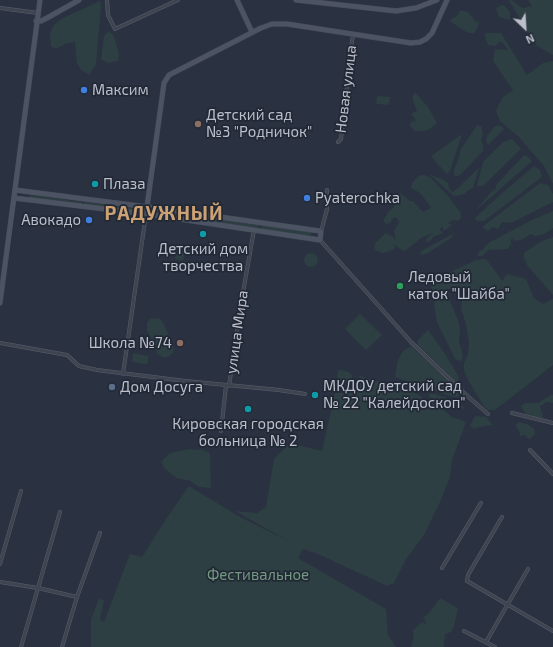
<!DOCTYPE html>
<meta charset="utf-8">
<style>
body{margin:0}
#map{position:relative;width:553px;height:647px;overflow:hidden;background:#2a3140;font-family:"Exo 2",sans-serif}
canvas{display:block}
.north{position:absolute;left:505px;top:8px;width:40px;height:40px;-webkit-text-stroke:3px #222936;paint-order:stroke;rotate:155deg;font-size:11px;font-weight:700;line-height:16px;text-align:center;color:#bbbfca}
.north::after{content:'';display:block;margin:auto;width:14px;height:18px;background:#bbbfca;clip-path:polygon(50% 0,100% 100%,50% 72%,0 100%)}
</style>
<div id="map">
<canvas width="553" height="647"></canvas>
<div class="north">N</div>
</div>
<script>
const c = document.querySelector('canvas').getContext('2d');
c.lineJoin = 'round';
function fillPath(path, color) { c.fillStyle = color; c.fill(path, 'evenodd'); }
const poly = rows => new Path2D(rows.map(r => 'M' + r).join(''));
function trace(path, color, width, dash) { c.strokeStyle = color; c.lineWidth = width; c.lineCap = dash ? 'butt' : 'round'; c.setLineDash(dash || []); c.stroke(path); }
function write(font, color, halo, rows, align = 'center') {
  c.font = font + ' "Exo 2",sans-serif'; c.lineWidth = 3.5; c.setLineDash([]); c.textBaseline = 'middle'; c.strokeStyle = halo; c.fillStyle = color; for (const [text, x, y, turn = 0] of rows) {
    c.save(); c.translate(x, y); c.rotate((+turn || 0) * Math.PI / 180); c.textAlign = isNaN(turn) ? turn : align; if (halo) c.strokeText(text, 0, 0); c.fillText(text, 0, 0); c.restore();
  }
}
const green = poly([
 [512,0,522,8,532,6,528,0,553,0,553,55,537,46,509,1],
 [100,1,101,7,96,64,89,75,81,70,77,63,75,42,68,43,55,49,51,46,50,33,54,25,61,19],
 [502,5,505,6,510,13,510,20,499,17,496,8],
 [460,11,465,11,469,13,476,22,479,22,478,27,474,33,468,33,451,22,451,19,457,16],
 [109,31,114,36,119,54,118,61,108,63,101,59,104,36],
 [485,33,501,33,527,75,543,63,553,61,553,184,544,166,519,137,500,121,496,111,502,98,513,90,493,61,495,49,508,50,504,44,500,41,495,46,488,45,486,40],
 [415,92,428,107,437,123,430,129,423,131,414,131,410,126,410,123,416,120,411,114,417,111,413,101,413,96],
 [377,96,390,97,389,105,376,104],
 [477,125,481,126,483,133,481,141,483,143,483,151,461,174,458,176,455,176,454,174,454,169,458,160,461,149],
 [498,125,503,127,504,129,488,145,486,141,487,136,494,127],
 [462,134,450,171,447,174,434,160,431,156],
 [512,139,521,149,483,186,477,186,483,162,503,142],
 [526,155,531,160,531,162,474,212,493,190,496,189,496,185,523,156],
 [534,166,540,170,542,177,484,221,479,221,476,220,475,218,501,194],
 [479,168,473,188,468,190,465,194,454,196,430,175,442,179,448,183,449,188,452,192,460,187,462,184],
 [420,175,425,175,432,179,448,196,461,213,461,218,458,221,453,220,448,223,452,225,447,229,443,231,443,226,439,230,443,232,441,234,434,236,429,242,426,242,426,239,433,233,421,238,405,251,402,250,394,244,395,248,390,251,382,253,377,251,374,248,376,242,386,233,392,236,396,240,394,231,399,222,397,218,394,217,390,223,386,224,383,221,388,212,395,206,393,200,396,196,400,193,410,201,413,201,423,212,431,208,430,206,420,193,411,188,412,183],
 [540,183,548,185,553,194,553,202,511,223,502,222,498,229,493,227,488,231,482,227],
 [30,195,82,202,82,205,29,198],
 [84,202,140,209,139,212,84,205],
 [157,210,212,218,212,221,156,213],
 [553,211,553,228,544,234,535,236,531,234,521,240,516,241,511,238,511,244,508,249,488,250,482,256,477,256,479,251,483,250,485,246,490,242,534,219],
 [213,219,259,225,259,228,213,222],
 [262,225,311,232,311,236,261,229],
 [451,235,453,236,451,238,428,253,423,255,420,254,421,251],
 [553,237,553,295,527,265,524,258,524,253,540,242],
 [177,247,186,248,183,261,175,259],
 '304 260a7 7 0 1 1 14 0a7 7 0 1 1-14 0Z',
 [486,259,496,272,502,281,507,274,526,279,534,298,538,301,543,304,553,299,553,365,495,410,488,410,483,405,467,378,464,370,464,363,468,354,469,344,466,324,461,308,462,299,467,295,467,290,457,287,439,292,432,290,431,286,436,279,476,260],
 [437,296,444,297,450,301,458,320,460,331,459,343,463,355,462,360,459,361,455,359,437,322,434,305,435,298],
 [360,314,382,335,366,350,345,329],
 [155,318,160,319,162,321,174,346,173,353,168,357,162,357,158,354,147,330,147,323,150,319],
 [428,330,444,352,459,377,457,383,418,345,417,341],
 [411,346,457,389,463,394,457,397,450,396,395,377,398,360,403,351],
 [133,353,149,356,147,364,132,362],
 [338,370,341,370,349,372,352,375,352,379,345,384,339,386,336,385],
 [360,376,413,392,444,410,453,418,459,419,466,422,452,460,450,477,440,502,424,535,406,559,394,583,387,586,318,554,303,549,298,558,386,609,388,635,396,647,91,647,91,620,99,598,104,600,100,620,104,622,130,554,142,557,166,519,189,486,240,517,290,542,235,511,257,513,266,507,274,459,290,443,322,451,335,393,353,392],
 [431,393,447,398,450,403,453,403,458,406,462,405,465,409,450,407,430,398,429,395],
 [551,395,553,395,553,403,547,402,540,406,543,416,542,418,533,417,526,414,521,407,522,405,526,403,538,403],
 [475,416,486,417,493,425,478,427,474,429,470,426],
 [519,422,529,425,534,429,535,434,531,438,528,439,525,435,520,436,519,430,516,427,516,424],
 [189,449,203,450,210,453,211,488,199,487,190,481,177,478,165,469,161,462,170,453],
 [440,598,458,608,454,626,451,632,445,634,444,647,411,647,414,634,412,631,422,622,426,624,424,617,429,613]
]);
const street = poly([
 [107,0,108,15,115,29,178,0],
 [0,8,38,13],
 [338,142,341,139,347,86,348,66,353,35],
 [321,232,327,209,327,190],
 [320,240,411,342,464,393,488,414],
 [0,343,67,355,79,366,97,370,185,381,279,390,305,394],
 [123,374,146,214],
 [229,386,242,298,254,230],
 [512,413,553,423],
 [221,431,226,386],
 [530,450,553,474],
 [502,517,468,575,467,581,553,631],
 [0,564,21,491],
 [442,568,481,503],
 [0,582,38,588,77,597],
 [464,631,495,647],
 [486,642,528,569],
 [21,647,60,512],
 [62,647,77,597,100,533]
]);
const secondary = poly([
 [237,0,252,32],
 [296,0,396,11,416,8,437,0],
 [36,21,41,21,47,18,79,0],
 [14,198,146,214,320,240,321,232,320,231,163,209,15,190],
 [146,214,164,83,169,75,261,28,272,24,287,24,411,43,420,42,426,39,432,33,447,0],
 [0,303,40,0]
]);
const markers = [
 [84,90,4,"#3f7fe0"],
 [198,124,4,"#8d6e63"],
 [95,184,4,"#0f9aa8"],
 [307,198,4,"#3f7fe0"],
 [89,220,4,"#3f7fe0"],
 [203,234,4,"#0f9aa8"],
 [400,286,4,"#2e9e5b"],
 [180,343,4,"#8d6e63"],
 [112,387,4,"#5c6f8a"],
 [315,395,4,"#0f9aa8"],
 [248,409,4,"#0f9aa8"]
];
const streetNames = [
 ["Новая улица",346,89,-83],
 ["улица Мира",237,332,-82]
];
const poiNames = [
 ["Максим",92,90],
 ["Детский сад",206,115],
 ["№3 \"Родничок\"",206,132],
 ["Плаза",103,184],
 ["Pyaterochka",315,198],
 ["Авокадо",81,220,"right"],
 ["Детский дом",203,249,"center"],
 ["творчества",203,266,"center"],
 ["Ледовый",408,277],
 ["каток \"Шайба\"",408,294],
 ["Школа №74",172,343,"right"],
 ["МКДОУ детский сад",323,386],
 ["№ 22 \"Калейдоскоп\"",323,403],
 ["Дом Досуга",120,387],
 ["Кировская городская",248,424,"center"],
 ["больница № 2",248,441,"center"]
];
const parkNames = [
 ["Фестивальное",258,575]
];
const districtNames = [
 ["РАДУЖНЫЙ",164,214]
];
fillPath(green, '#2d3f42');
trace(street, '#595f6b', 4);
trace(secondary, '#474d5a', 5.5);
trace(street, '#3e4450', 3);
trace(secondary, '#4c5363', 4.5);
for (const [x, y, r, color] of markers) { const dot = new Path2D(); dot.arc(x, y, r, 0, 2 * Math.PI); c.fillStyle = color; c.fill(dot); trace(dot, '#222936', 1.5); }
write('15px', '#bbbfca', '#222936', streetNames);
write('15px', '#bbbfca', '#222936', poiNames, 'left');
write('15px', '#749980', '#222936', parkNames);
c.letterSpacing = '1px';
write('bold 19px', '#cca274', '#222936', districtNames);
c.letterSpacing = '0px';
</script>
